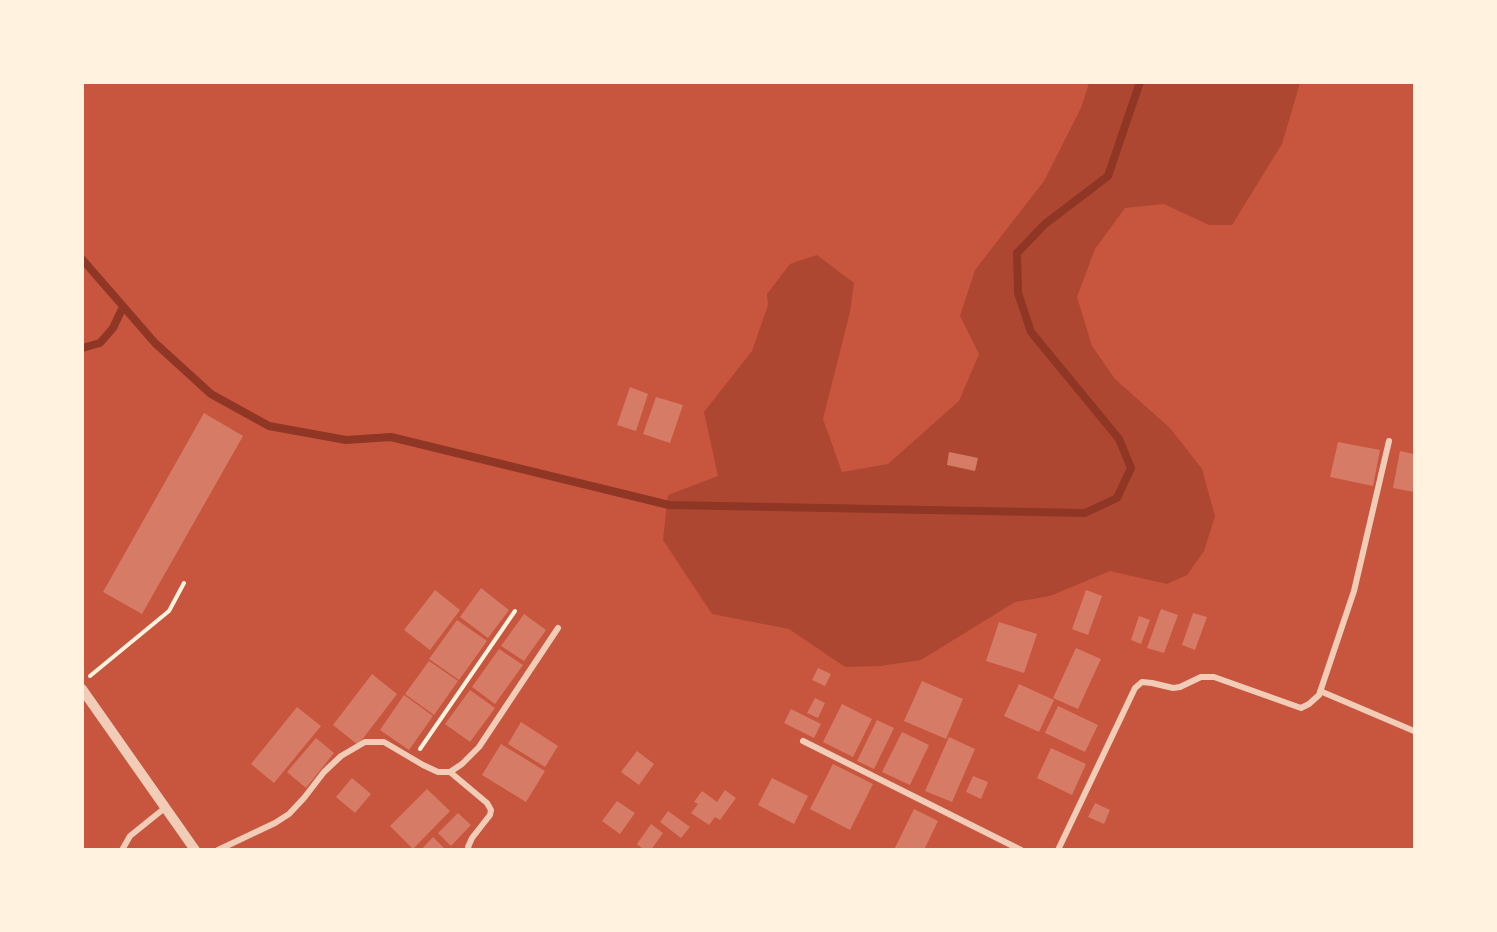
<!DOCTYPE html>
<style>
body{margin:0}
#map{position:relative;width:1497px;height:932px;overflow:hidden;background:#c8553d;font-family:"Noto Sans",sans-serif}
canvas{display:block}
.frame{position:absolute;inset:0;border:84px solid #fff3e0;pointer-events:none}
</style>
<div id="map">
<canvas width="1497" height="932"></canvas>
<div class="frame"></div>
</div>
<script>
const c = document.querySelector('canvas').getContext('2d');
c.lineJoin = 'round';
function fillPath(path, color) { c.fillStyle = color; c.fill(path, 'evenodd'); }
const poly = rows => new Path2D(rows.map(r => 'M' + r).join(''));
function trace(path, color, width, dash) { c.strokeStyle = color; c.lineWidth = width; c.lineCap = dash ? 'butt' : 'round'; c.setLineDash(dash || []); c.stroke(path); }
const green = poly([
 [1089,83,1300,83,1282,144,1232,225,1209,225,1164,204,1125,208,1095,249,1077,297,1092,346,1115,379,1170,428,1202,469,1215,516,1204,551,1187,575,1167,584,1110,571,1050,596,1015,602,921,660,880,666,845,667,789,629,712,614,663,540,668,495,718,476,704,412,752,351,768,305,767,294,790,264,817,255,854,283,850,312,823,419,842,472,888,464,959,401,979,354,960,316,975,270,1044,181,1081,108]
]);
const stream = poly([
 [82,259,155,343,211,394,269,426,346,440,391,437,669,505,1085,513,1117,498,1131,468,1119,439,1031,332,1018,293,1017,253,1045,224,1108,176,1140,82],
 [82,348,100,343,113,328,123,307]
]);
const building = poly([
 [630,387,648,394,636,431,617,425],
 [656,397,683,405,670,443,643,434],
 [204,413,243,436,142,614,103,592],
 [1338,442,1380,450,1373,486,1330,477],
 [1400,451,1414,454,1414,492,1393,488],
 [949,452,978,458,975,471,947,465],
 [481,588,509,610,488,638,460,617],
 [435,590,460,610,430,650,404,630],
 [1086,590,1102,596,1088,635,1072,629],
 [1161,609,1178,615,1164,653,1147,648],
 [1193,613,1207,617,1195,650,1182,645],
 [524,614,546,630,524,661,501,646],
 [1139,616,1150,620,1141,644,1131,640],
 [457,620,487,641,459,680,429,659],
 [999,622,1037,634,1024,673,986,661],
 [1076,648,1101,659,1078,709,1053,698],
 [499,649,523,665,495,704,472,687],
 [429,661,458,681,434,715,405,694],
 [818,668,831,674,825,686,812,680],
 [372,674,397,694,358,745,333,725],
 [922,681,963,699,946,739,904,721],
 [1019,684,1054,700,1039,732,1004,716],
 [470,690,495,708,470,742,445,724],
 [404,695,433,716,409,750,380,730],
 [815,698,825,703,818,718,807,713],
 [842,704,872,719,853,757,823,742],
 [1058,706,1098,725,1085,752,1045,733],
 [297,707,321,726,274,783,251,764],
 [791,709,821,724,814,738,784,723],
 [877,720,894,728,874,769,857,761],
 [521,722,558,746,545,767,508,744],
 [902,732,929,745,910,785,882,772],
 [949,737,975,749,952,802,925,791],
 [316,738,334,753,306,788,287,772],
 [501,744,545,771,526,802,482,775],
 [1051,748,1086,764,1072,795,1037,778],
 [637,751,654,764,639,785,621,772],
 [833,764,873,784,850,830,810,809],
 [973,776,988,782,981,799,966,792],
 [352,778,371,794,355,813,336,797],
 [772,778,808,796,794,824,758,805],
 [427,789,450,811,413,849,390,826],
 [725,790,736,798,720,820,715,817,709,825,691,813,698,804,694,802,702,791,717,802],
 [617,801,635,813,620,834,602,821],
 [1095,803,1110,810,1104,824,1088,817],
 [914,809,938,821,924,850,894,850],
 [668,811,690,827,681,838,660,822],
 [458,813,471,825,451,846,438,833],
 [651,824,663,833,651,850,644,850,637,844],
 [433,837,446,850,421,850]
]);
const path = poly([
 [90,676,169,611,184,583],
 [420,749,515,611]
]);
const minor = poly([
 [1320,691,1414,731],
 [803,741,1021,850],
 [450,772,487,803,491,810,490,815,472,838,468,847,469,850],
 [122,850,130,836,166,807],
 [218,850,275,823,289,814,304,798,324,772,341,756,365,742,384,742,423,765,438,772,450,772,462,764,479,747,558,628],
 [1058,850,1135,688,1142,682,1152,683,1173,688,1180,687,1201,677,1214,677,1301,708,1309,704,1319,695,1354,591,1389,441]
]);
const tertiary = poly([
 [82,689,195,850]
]);
fillPath(green, '#ae4732');
trace(stream, '#8f3625', 8);
fillPath(building, '#d67c66');
trace(path, '#fff3e0', 4);
trace(minor, '#f1ccb7', 6);
trace(tertiary, '#f1ccb7', 10);
</script>
